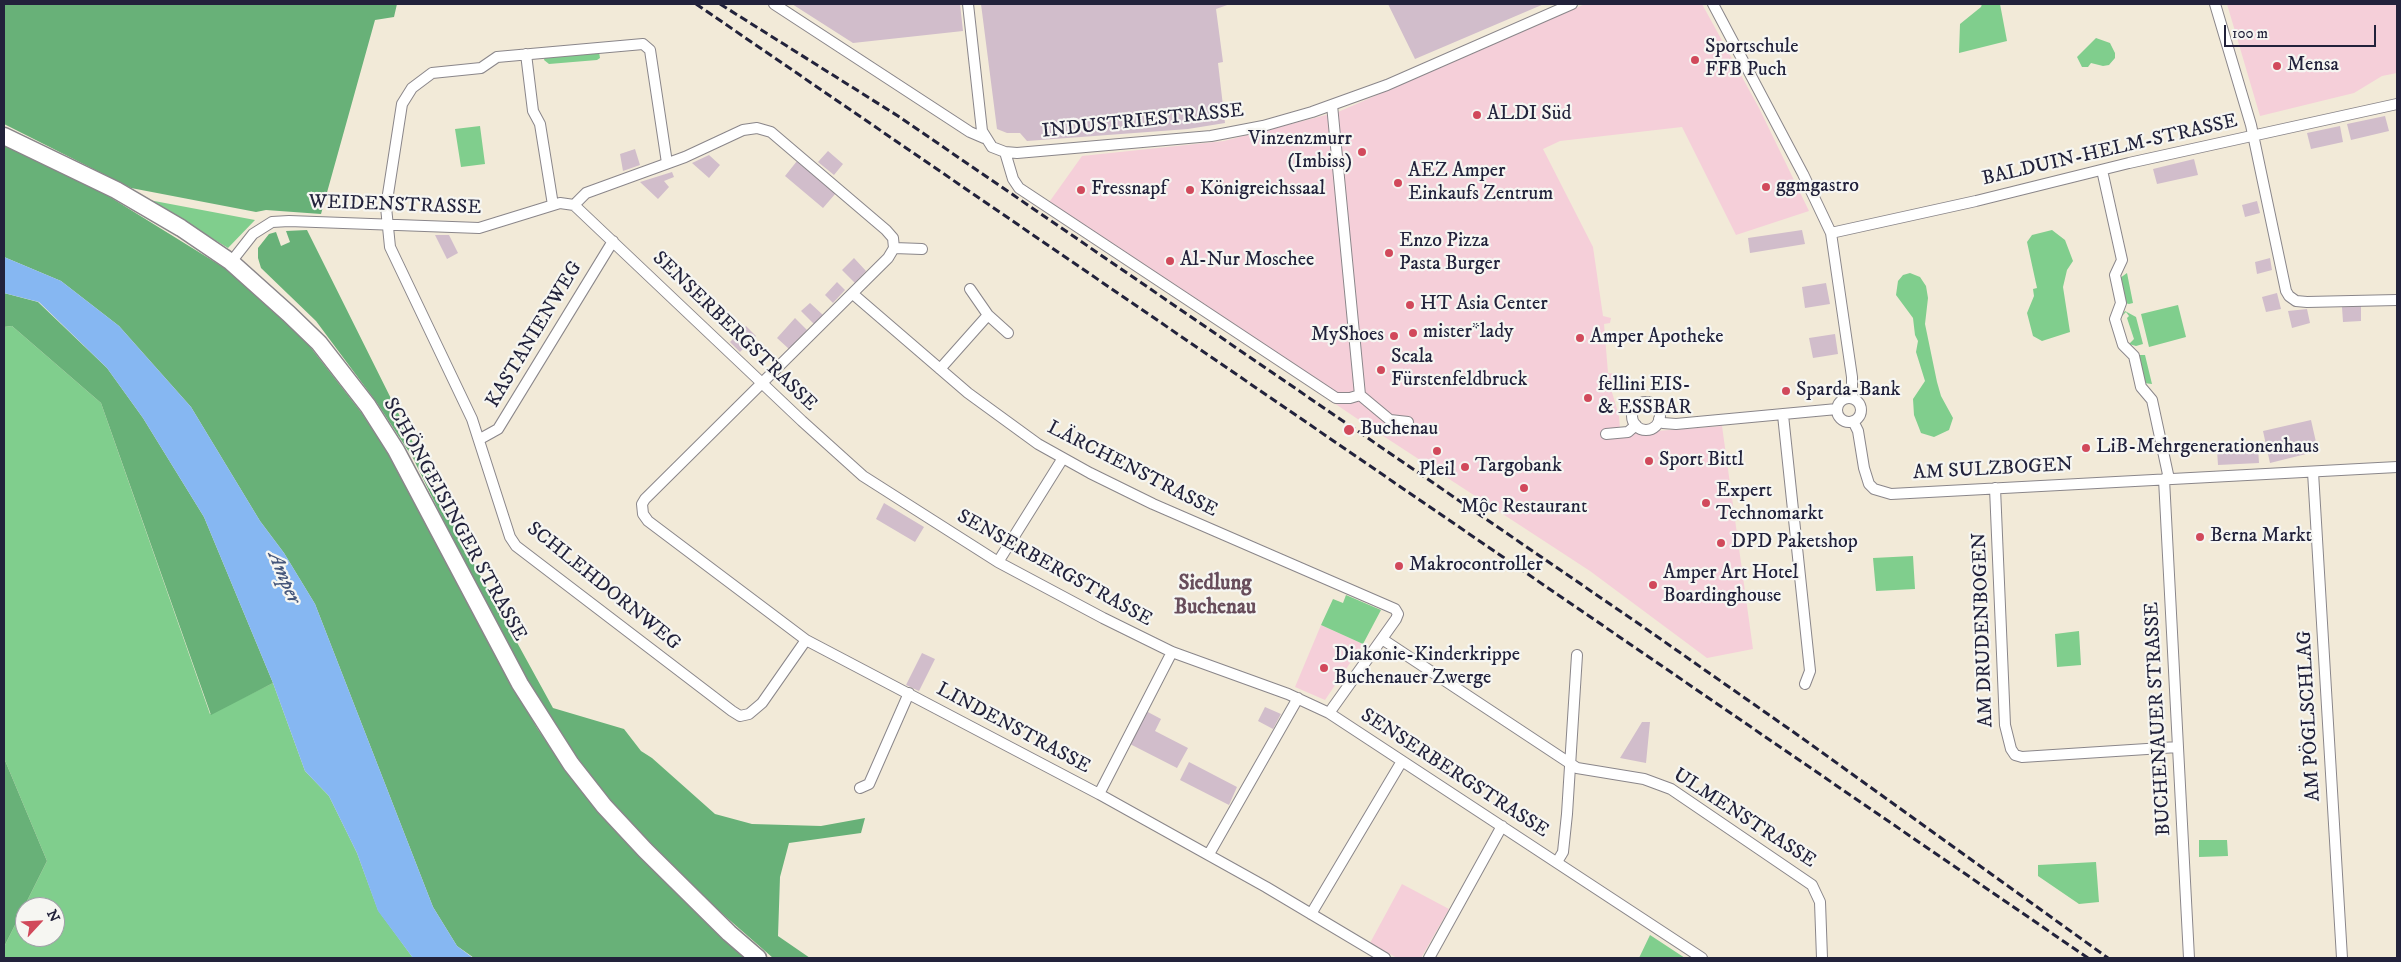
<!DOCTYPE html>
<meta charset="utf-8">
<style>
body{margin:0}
#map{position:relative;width:2401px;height:962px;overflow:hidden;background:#f2ead8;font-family:"IM FELL DW Pica",serif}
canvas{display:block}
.frame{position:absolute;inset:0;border:5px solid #22223b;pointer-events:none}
.north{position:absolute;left:15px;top:897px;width:50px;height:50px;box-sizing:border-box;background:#f6f6f2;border:1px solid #a1a1a9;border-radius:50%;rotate:65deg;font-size:14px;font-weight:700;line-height:20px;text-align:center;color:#22223b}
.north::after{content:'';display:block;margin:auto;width:18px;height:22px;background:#d1495b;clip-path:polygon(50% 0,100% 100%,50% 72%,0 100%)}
.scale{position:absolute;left:2224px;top:25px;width:152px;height:22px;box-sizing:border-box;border:2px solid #22223b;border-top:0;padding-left:6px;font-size:15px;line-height:18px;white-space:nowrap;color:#22223b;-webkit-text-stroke:4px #f6f6f2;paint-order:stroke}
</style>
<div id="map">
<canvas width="2401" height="962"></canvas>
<div class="frame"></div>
<div class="north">N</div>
<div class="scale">100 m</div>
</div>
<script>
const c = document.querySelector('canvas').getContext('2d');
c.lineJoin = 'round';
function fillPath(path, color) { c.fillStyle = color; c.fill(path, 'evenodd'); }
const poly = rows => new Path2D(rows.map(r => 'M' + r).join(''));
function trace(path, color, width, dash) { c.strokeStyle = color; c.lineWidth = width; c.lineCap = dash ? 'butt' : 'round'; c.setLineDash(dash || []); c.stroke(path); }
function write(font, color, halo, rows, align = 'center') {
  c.font = font + ' "IM FELL DW Pica",serif'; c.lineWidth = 4.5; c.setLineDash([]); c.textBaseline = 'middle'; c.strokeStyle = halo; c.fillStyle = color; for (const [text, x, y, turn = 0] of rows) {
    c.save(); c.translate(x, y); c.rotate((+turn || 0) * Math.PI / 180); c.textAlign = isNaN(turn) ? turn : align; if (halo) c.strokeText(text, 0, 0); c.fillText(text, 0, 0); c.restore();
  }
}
const built = poly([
 [1585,4,1702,4,1759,108,1809,211,1736,235,1682,127,1560,141,1543,149,1593,247,1603,316,1611,318,1610,323,1604,324,1608,373,1616,374,1616,381,1609,382,1619,416,1620,429,1617,434,1722,426,1753,649,1707,658,1590,571,1368,426,1045,208,1082,156,1224,141,1338,112],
 [2227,4,2397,4,2397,73,2382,76,2354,93,2260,116],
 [1321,625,1363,644,1325,700,1295,687],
 [1402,884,1449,909,1421,958,1397,958,1370,943]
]);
const industrial = poly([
 [792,4,960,4,963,31,853,43],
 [981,4,1230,4,1216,9,1223,62,1218,63,1225,123,1188,129,1027,141,1020,133,1007,133,997,129],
 [1388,4,1544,4,1415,59],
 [2385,116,2389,131,2351,140,2347,124],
 [2340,126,2343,142,2311,149,2307,133],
 [635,149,640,165,623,171,620,154],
 [828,151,843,164,834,175,818,162],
 [709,155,720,165,709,178,692,163],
 [2194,159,2198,175,2157,184,2153,169],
 [797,161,836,193,823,208,785,176],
 [672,172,674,177,664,181,669,187,658,199,640,182],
 [2257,201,2260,213,2245,217,2242,205],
 [1802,230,1805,244,1750,253,1748,238],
 [435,235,449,235,458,253,447,259],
 [854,258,866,271,855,283,842,270],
 [2270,258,2272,270,2257,274,2255,262],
 [837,282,845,290,833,303,825,295],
 [1826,283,1830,304,1805,308,1802,287],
 [2277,293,2281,309,2266,312,2262,297],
 [810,303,823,315,814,324,801,311],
 [2361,306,2361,321,2343,322,2342,307],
 [2307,309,2310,323,2292,328,2288,311],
 [795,318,807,330,789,349,777,338],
 [746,326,756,336,740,352,730,342],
 [1835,334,1838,354,1813,358,1809,338],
 [2311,420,2318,451,2270,463,2263,431],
 [2258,448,2259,463,2218,465,2217,450],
 [884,503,924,527,915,542,876,519],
 [922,653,935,659,919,691,906,685],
 [1265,707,1281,714,1273,729,1258,721],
 [1146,711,1161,719,1155,731,1188,748,1177,768,1130,744],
 [1642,722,1650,722,1646,763,1620,758],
 [1189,762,1237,787,1229,805,1180,780]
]);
const green = poly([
 [1982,4,2000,4,2007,41,1959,53,1960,24,1981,7],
 [2096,38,2110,43,2115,53,2115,58,2109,65,2103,66,2091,63,2088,67,2082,67,2077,57],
 [599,52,600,58,597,60,549,64,544,60,545,56],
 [480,126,485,164,461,167,455,129],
 [149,200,255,220,228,248],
 [2052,230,2065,240,2073,261,2067,270,2063,287,2070,332,2042,341,2033,336,2027,313,2034,296,2033,289,2037,288,2027,242,2032,235],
 [1910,273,1920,277,1926,286,1928,298,1925,324,1937,382,1941,396,1953,418,1949,430,1934,437,1921,433,1914,415,1913,399,1925,381,1916,352,1918,341,1915,335,1913,318,1896,295,1898,281,1903,275],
 [2127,273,2133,303,2129,304,2125,303,2120,278],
 [2178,305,2186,337,2149,347,2141,314],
 [2125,311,2136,317,2143,344,2136,346,2129,344,2134,339,2127,318,2129,316,2126,312,2120,318],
 [12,326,101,403,210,714,273,683,305,771,329,796,357,853,378,910,413,958,4,958,4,947,47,861,4,758,4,327],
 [25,907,55,907,55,937,25,937],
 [2140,355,2145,355,2152,384,2144,383,2138,357],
 [1913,556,1915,589,1876,591,1873,558],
 [1346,595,1381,610,1363,644,1321,625,1333,599,1343,603],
 [2079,631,2081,665,2057,667,2055,634],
 [2199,840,2227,840,2228,856,2199,857],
 [2096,862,2099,902,2079,904,2038,876,2038,865],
 [1650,935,1685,958,1639,958]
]);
const forest = poly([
 [4,4,397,4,394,17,375,20,321,214,266,210,256,212,131,188,4,124],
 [4,145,105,194,231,272,301,335,361,412,388,453,491,647,537,728,565,769,636,853,681,898,748,958,474,958,457,946,433,907,315,604,284,553,260,521,191,407,119,326,61,281,4,257],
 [307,230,469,555,553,708,624,729,641,751,652,758,715,814,752,824,821,826,865,818,861,833,789,843,780,877,778,936,810,958,773,958,694,889,610,802,549,719,493,622,413,458,377,403,316,321,261,268,258,258,258,248,269,234,276,232,281,246,290,242,286,231],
 [4,293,38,302,107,368,143,418,204,517,273,683,211,715,101,403,12,326,4,327],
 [4,758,47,861,4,947]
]);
const water = poly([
 [4,257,61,281,119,326,191,407,260,521,284,553,315,604,433,907,457,946,473,958,413,958,378,911,357,853,329,796,305,771,273,683,204,517,143,418,107,368,39,302,4,293]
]);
const minor = poly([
 [774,4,970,132,984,138],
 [968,4,982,131,992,147,1005,152,1017,153,1211,136,1263,126,1312,112,1387,85,1572,4],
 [1713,4,1803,174,1831,233,1852,377,1852,398],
 [2215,4,2251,125,2286,291,2289,296,2296,301,2307,302,2397,300],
 [526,54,533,111,540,124,553,205],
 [1332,105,1360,395,1390,420,1408,422],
 [1005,152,1013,179,1019,188,1336,398,1350,398,1360,395],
 [667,163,650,50,643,44,497,57,481,68,432,73,412,88,402,104,386,207,390,247,472,419,510,537,516,546,732,711,740,716,749,714,762,703,806,640],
 [2102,170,2122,260,2115,275,2121,303,2115,319,2123,345,2134,356,2141,387,2152,400,2169,479],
 [574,205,586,193,685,157,743,130,757,128,771,132,886,230,893,238,894,248,888,258,645,499,642,504,643,514,648,521,806,640,1099,794,1266,887,1385,958],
 [1831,233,1976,201,2129,163,2397,104],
 [894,248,922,249],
 [231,262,253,234,272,222,289,221,479,228,560,203,574,205,802,421,863,476,998,562,1103,618,1172,652,1288,694,1329,713,1702,958],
 [853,294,968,393,1038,444,1090,473,1153,504,1395,609,1398,614,1396,619,1329,713],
 [988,315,1008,333],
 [940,369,988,315,970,289],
 '1837 410a12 12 0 1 1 24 0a12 12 0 1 1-24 0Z',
 '1632 416a14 14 0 1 1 28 0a14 14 0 1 1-28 0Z',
 [1783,415,1810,671,1805,684],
 [1659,419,1663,423,1676,424,1837,409],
 [1853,421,1858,431,1864,468,1869,484,1874,489,1891,494,2397,467],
 [1606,434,1628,432,1636,425],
 [480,439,498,429,613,241],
 [2313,472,2342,958],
 [2164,479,2189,958],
 [1995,488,2005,725,2011,749,2015,755,2022,757,2178,747],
 [998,562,1063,458],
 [1382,639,1577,768,1644,779,1671,789,1812,885,1820,902,1822,958],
 [860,788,869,784,909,693],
 [1099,794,1172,652],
 [1209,854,1298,698],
 [1557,862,1563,852,1567,814,1577,655],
 [1311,914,1402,761],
 [1429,958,1502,826]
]);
const primary = poly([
 [4,136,116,190,181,228,231,262,289,314,319,343,368,406,396,450,520,684,571,764,604,806,645,850,729,933,758,958]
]);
const rail = poly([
 [696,4,2088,958],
 [720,4,898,116,1642,626,1802,738,2108,958]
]);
const markers = [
 [1695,60,5,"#d1495b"],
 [2277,66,5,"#d1495b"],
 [1477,115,5,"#d1495b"],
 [1362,152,5,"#d1495b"],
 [1398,183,5,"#d1495b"],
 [1766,187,5,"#d1495b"],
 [1081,190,5,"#d1495b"],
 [1190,190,5,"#d1495b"],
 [1389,253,5,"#d1495b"],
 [1170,261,5,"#d1495b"],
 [1410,305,5,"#d1495b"],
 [1413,333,5,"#d1495b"],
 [1394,336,5,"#d1495b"],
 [1580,338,5,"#d1495b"],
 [1381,370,5,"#d1495b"],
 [1786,391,5,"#d1495b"],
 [1588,398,5,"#d1495b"],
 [1349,430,6,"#d1495b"],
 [2086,448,5,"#d1495b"],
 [1437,451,5,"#d1495b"],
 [1649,461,5,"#d1495b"],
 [1465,467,5,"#d1495b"],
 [1524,488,5,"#d1495b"],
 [1706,503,5,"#d1495b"],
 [2200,537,5,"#d1495b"],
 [1721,543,5,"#d1495b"],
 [1399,566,5,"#d1495b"],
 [1653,585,5,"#d1495b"],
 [1324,668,5,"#d1495b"]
];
const poiNames = [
 ["Sportschule",1705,48],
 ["FFB Puch",1705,71],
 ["Mensa",2287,66],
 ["ALDI Süd",1487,115],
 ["Vinzenzmurr",1352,140,"right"],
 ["(Imbiss)",1352,163,"right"],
 ["AEZ Amper",1408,172],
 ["Einkaufs Zentrum",1408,195],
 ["ggmgastro",1776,187],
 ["Fressnapf",1091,190],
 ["Königreichssaal",1200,190],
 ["Enzo Pizza",1399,242],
 ["Pasta Burger",1399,265],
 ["Al-Nur Moschee",1180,261],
 ["HT Asia Center",1420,305],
 ["mister*lady",1423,333],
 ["MyShoes",1384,336,"right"],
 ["Amper Apotheke",1590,338],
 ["Scala",1391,358],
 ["Fürstenfeldbruck",1391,381],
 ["fellini EIS-",1598,386],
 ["& ESSBAR",1598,409],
 ["Sparda-Bank",1796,391],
 ["Buchenau",1360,430],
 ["LiB-Mehrgenerationenhaus",2096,448],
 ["Sport Bittl",1659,461],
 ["Targobank",1475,467],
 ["Pleil",1437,471,"center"],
 ["Expert",1716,492],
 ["Technomarkt",1716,515],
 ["Mộc Restaurant",1524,508,"center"],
 ["Berna Markt",2210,537],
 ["DPD Paketshop",1731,543],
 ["Makrocontroller",1409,566],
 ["Amper Art Hotel",1663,574],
 ["Boardinghouse",1663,597],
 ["Diakonie-Kinderkrippe",1334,656],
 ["Buchenauer Zwerge",1334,679]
];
const streetNames = [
 ["INDUSTRIESTRASSE",1143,122,-6],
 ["BALDUIN-HELM-STRASSE",2110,151,-13],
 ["WEIDENSTRASSE",395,206,2],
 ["SENSERBERGSTRASSE",734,332,44],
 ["KASTANIENWEG",535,335,-59],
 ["LÄRCHENSTRASSE",1132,470,27],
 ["AM SULZBOGEN",1993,470,-3],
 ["SCHÖNGEISINGER STRASSE",454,520,61],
 ["SENSERBERGSTRASSE",1054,569,29],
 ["SCHLEHDORNWEG",603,587,39],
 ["AM DRUDENBOGEN",1984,630,-92],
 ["AM PÖGLSCHLAG",2310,716,-93],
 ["BUCHENAUER STRASSE",2159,719,-93],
 ["LINDENSTRASSE",1013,729,28],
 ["SENSERBERGSTRASSE",1454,774,33],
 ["ULMENSTRASSE",1744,819,33]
];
const waterNames = [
 ["Amper",283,578,67]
];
const neighbourhoodNames = [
 ["Siedlung",1215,585],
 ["Buchenau",1215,609]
];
fillPath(built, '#f5cfd9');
fillPath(industrial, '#d1bdcb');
fillPath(green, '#80ce8d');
fillPath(forest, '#68b178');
fillPath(water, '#86b7f2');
trace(minor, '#8a868a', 12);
trace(primary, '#8a868a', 19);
trace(minor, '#fff', 10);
trace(primary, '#fff', 16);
trace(rail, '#22223b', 3, [8, 4]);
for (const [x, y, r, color] of markers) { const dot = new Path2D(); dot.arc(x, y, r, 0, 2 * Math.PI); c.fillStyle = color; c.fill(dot); trace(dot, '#f6f6f2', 2); }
write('20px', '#22223b', '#f6f6f2', poiNames, 'left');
write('20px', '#22223b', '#f6f6f2', streetNames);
write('italic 21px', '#45567b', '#f6f6f2', waterNames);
write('bold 21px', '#684d5b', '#f6f6f2', neighbourhoodNames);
</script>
